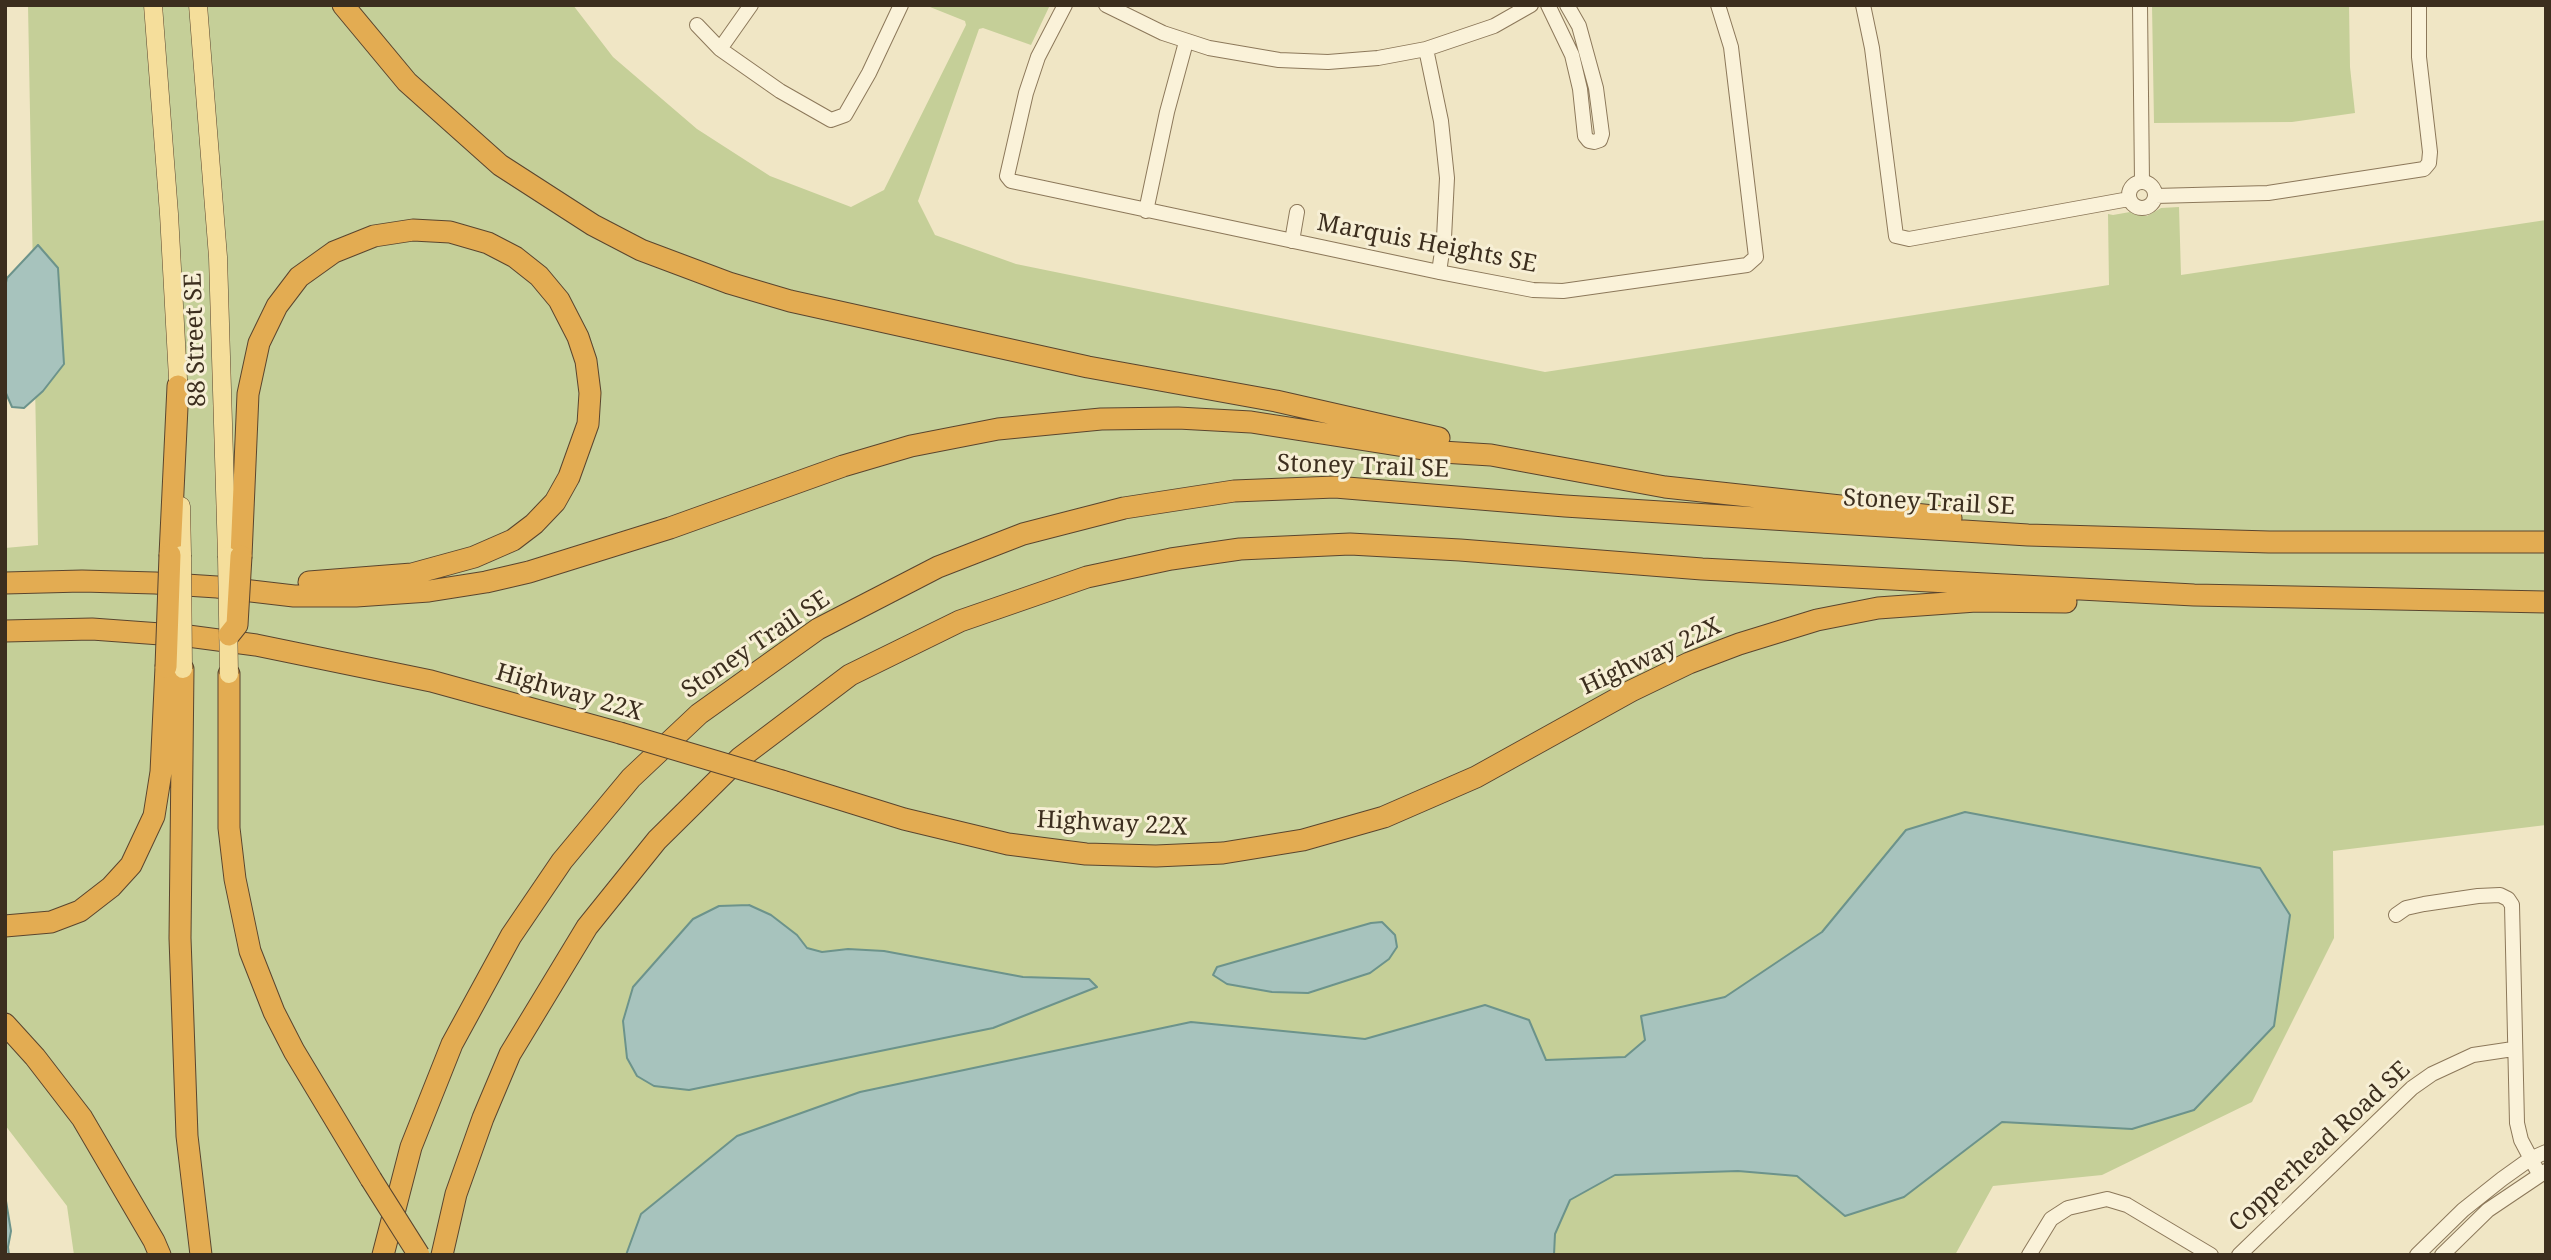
<!DOCTYPE html>
<style>
body{margin:0}
#map{position:relative;width:2551px;height:1260px;overflow:hidden;background:#f0e6c5;font-family:"Noto Serif",serif}
canvas{display:block}
.frame{position:absolute;inset:0;border:7px solid #3c2e1e;pointer-events:none}
</style>
<div id="map">
<canvas width="2551" height="1260"></canvas>
<div class="frame"></div>
</div>
<script>
const c = document.querySelector('canvas').getContext('2d');
c.lineJoin = 'round';
function fillPath(path, color) { c.fillStyle = color; c.fill(path, 'evenodd'); }
const poly = rows => new Path2D(rows.map(r => 'M' + r).join(''));
function trace(path, color, width, dash) { c.strokeStyle = color; c.lineWidth = width; c.lineCap = dash ? 'butt' : 'round'; c.setLineDash(dash || []); c.stroke(path); }
function write(font, color, halo, rows, align = 'center') {
  c.font = font + ' "Noto Serif",serif'; c.lineWidth = 6; c.setLineDash([]); c.textBaseline = 'middle'; c.strokeStyle = halo; c.fillStyle = color; for (const [text, x, y, turn = 0] of rows) {
    c.save(); c.translate(x, y); c.rotate((+turn || 0) * Math.PI / 180); c.textAlign = isNaN(turn) ? turn : align; if (halo) c.strokeText(text, 0, 0); c.fillText(text, 0, 0); c.restore();
  }
}
const green = poly([
 [28,5,573,5,613,57,697,129,770,176,851,207,884,190,966,25,965,21,925,5,1050,5,1031,45,983,28,979,29,918,201,935,235,1016,264,1545,372,2109,285,2108,214,2113,215,2130,212,2147,216,2161,208,2179,207,2181,275,2546,220,2546,825,2333,851,2334,938,2252,1102,2102,1175,1993,1186,1955,1255,74,1255,67,1206,5,1125,5,548,38,545],
 [2152,5,2349,5,2350,67,2355,113,2292,122,2154,123]
]);
const water = poly([
 [38,245,58,268,64,364,43,391,24,408,12,407,5,391,5,287,7,278,38,245],
 [1965,812,2260,868,2290,915,2274,1026,2194,1110,2132,1129,2002,1122,1904,1197,1845,1216,1797,1176,1738,1171,1615,1175,1570,1200,1555,1234,1554,1255,626,1255,641,1214,737,1136,860,1092,1191,1022,1365,1039,1485,1005,1529,1020,1546,1060,1625,1057,1645,1040,1641,1016,1725,997,1822,932,1906,830,1965,812],
 [749,905,771,915,797,935,807,948,822,952,848,949,884,951,1023,977,1089,979,1097,987,993,1028,689,1090,654,1086,637,1076,627,1058,623,1021,633,987,693,919,719,906,749,905],
 [1382,922,1395,935,1397,947,1389,959,1370,973,1308,993,1272,992,1227,984,1213,975,1217,967,1371,923,1382,922],
 [5,1195,11,1231,8,1247,9,1255,5,1255,5,1195]
]);
const minor = poly([
 [1065,5,1038,57,1026,93,1007,176,1011,181,1439,272,1533,290,1563,291,1747,265,1756,257,1731,47,1718,5],
 [1106,5,1163,33,1209,48,1279,60,1328,62,1378,58,1426,49,1494,26,1531,5],
 [1548,5,1572,55,1580,89,1585,136,1589,141,1594,142,1600,140,1602,134,1596,88,1579,26,1567,5],
 [1863,5,1872,48,1896,236,1909,239,2129,199],
 [2140,5,2142,182],
 [697,25,720,49,751,5],
 [720,49,780,91,831,120,845,115,869,73,901,5],
 [1426,49,1441,121,1447,178,1444,238,1439,272],
 '2129 195a13 13 0 1 1 26 0a13 13 0 1 1-26 0Z',
 [2155,196,2268,193,2424,169,2429,163,2430,152,2419,57,2419,5],
 [1146,211,1167,112,1186,42],
 [1292,241,1297,212],
 [2396,915,2406,908,2424,904,2478,896,2500,895,2508,899,2512,905,2517,1123,2521,1140,2539,1174],
 [2029,1255,2051,1219,2068,1208,2107,1199,2127,1205,2211,1255],
 [2239,1255,2412,1088,2432,1074,2473,1055,2513,1049],
 [2417,1255,2463,1210,2502,1179,2530,1159,2546,1152],
 [2442,1255,2488,1210,2546,1171]
]);
const major = poly([
 [153,5,169,214,179,397],
 [198,5,218,257,227,556],
 [181,506,182,555]
]);
const highway = poly([
 [343,5,407,82,500,165,593,225,641,250,729,283,790,301,1088,367,1276,401,1439,438],
 [170,555,178,386],
 [241,556,248,394,259,343,277,306,299,277,334,252,374,236,413,230,450,232,488,243,515,257,539,276,559,300,578,337,586,361,590,393,588,424,569,477,555,502,534,524,513,540,474,557,412,574,309,582],
 [5,583,82,581,155,583,217,587,294,596,356,596,429,591,486,582,529,572,670,528,843,466,911,446,998,429,1101,419,1178,418,1251,422,1442,452,1491,455,1665,487,1951,518],
 [5,631,92,629,188,636,256,645,431,681,620,733],
 [183,669,180,938,187,1136,201,1255],
 [229,674,229,828,235,879,250,951,274,1012,294,1051,371,1179],
 [782,781,904,819,1008,844,1086,854,1156,856,1223,853,1303,840,1384,817,1476,777,1631,691,1689,663,1739,644,1817,620,1878,608,1976,601,2066,602],
 [5,926,51,922,80,911,111,887,131,865,154,816,161,772,166,667],
 [5,1024,35,1057,82,1118,154,1241,160,1255],
 [383,1255,411,1147,452,1044,511,936,562,861,631,778,699,714,818,629,938,567,1023,534,1124,508,1234,491,1335,487,1565,506,2028,535,2269,542,2546,542],
 [442,1255,456,1194,483,1118,510,1054,587,927,657,840,740,758,850,675,960,621,1087,577,1171,559,1240,549,1350,544,1460,550,1702,569,2194,595,2546,602]
]);
const majorBridge = poly([
 [182,555,183,669],
 [227,556,229,674]
]);
const highwayBridge = poly([
 [229,635,237,625,241,556],
 [166,667,170,555],
 [620,733,782,781],
 [371,1179,419,1255]
]);
const streetNames = [
 ["Marquis Heights SE",1427,244,11],
 ["88 Street SE",196,340,-92],
 ["Stoney Trail SE",1363,467,2],
 ["Stoney Trail SE",1929,503,3],
 ["Stoney Trail SE",756,645,-34],
 ["Highway 22X",1651,657,-25],
 ["Highway 22X",569,693,16],
 ["Highway 22X",1112,824,3],
 ["Copperhead Road SE",2320,1147,-43]
];
fillPath(green, '#c5cf98');
fillPath(water, '#a7c3bd');
trace(water, '#6c938b', 2);
trace(minor, '#8c785a', 16);
trace(major, '#5a452e', 19);
trace(highway, '#5a452e', 23);
trace(minor, '#faf2d9', 14);
trace(major, '#f5de9b', 18);
trace(highway, '#e3ac52', 21);
trace(majorBridge, '#5a452e', 19, []);
trace(highwayBridge, '#5a452e', 23, []);
trace(majorBridge, '#f5de9b', 18);
trace(highwayBridge, '#e3ac52', 21);
write('24px', '#3c2e1e', '#f7efd5', streetNames);
</script>
